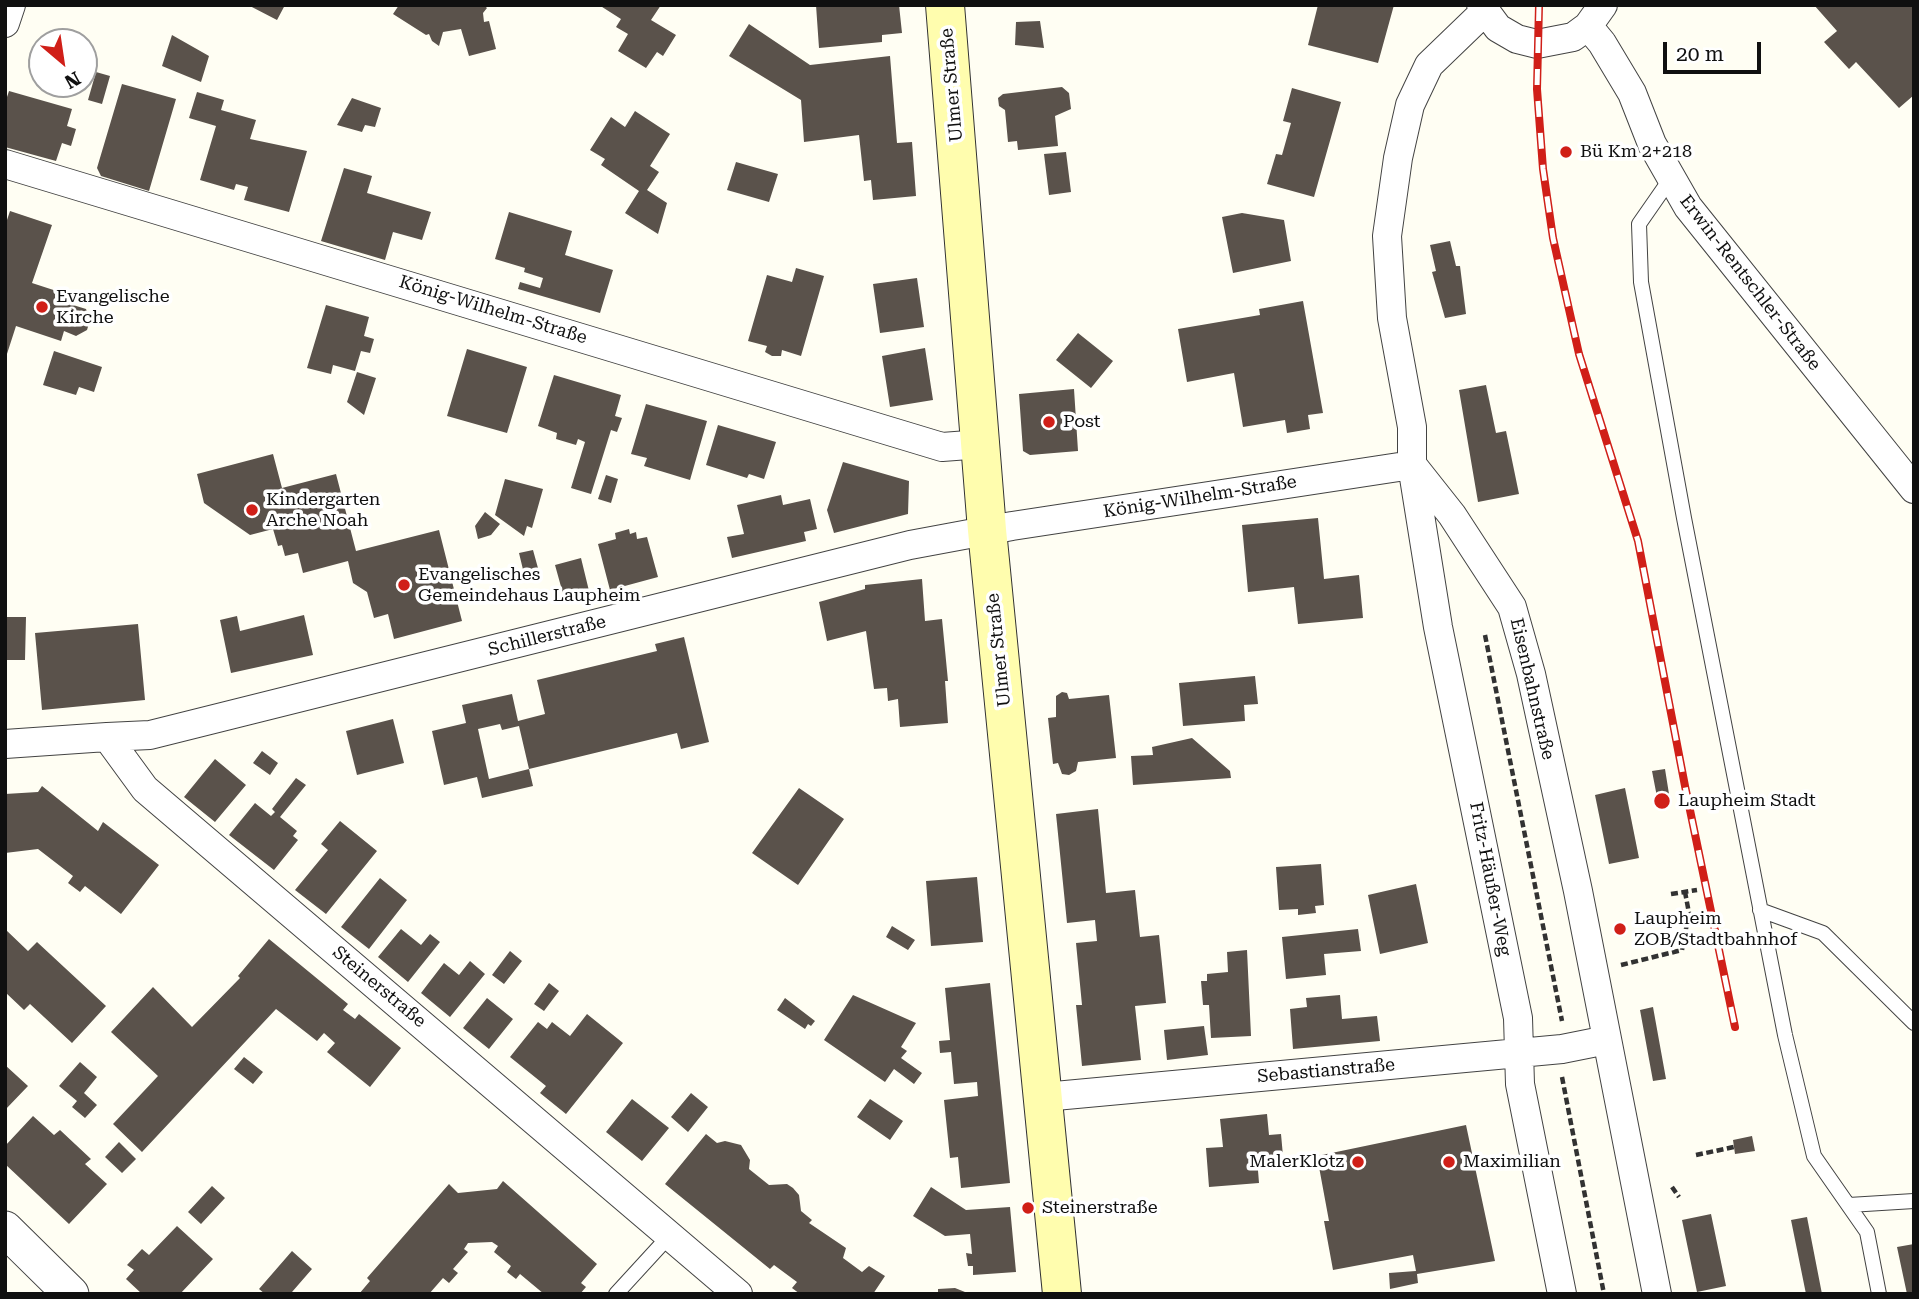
<!DOCTYPE html>
<meta charset="utf-8">
<style>
body{margin:0}
#map{position:relative;width:1919px;height:1299px;overflow:hidden;background:#fffef3;font-family:"Roboto Serif",serif}
canvas{display:block}
.frame{position:absolute;inset:0;border:7px solid #101010;pointer-events:none}
.north{position:absolute;left:28px;top:28px;width:70px;height:70px;box-sizing:border-box;background:#fff;border:2px solid #9f9f9f;border-radius:50%;rotate:151deg;font-size:19px;font-weight:700;line-height:28px;text-align:center;color:#101010}
.north::after{content:'';display:block;margin:auto;width:24px;height:32px;background:#d01f18;clip-path:polygon(50% 0,100% 100%,50% 72%,0 100%)}
.scale{position:absolute;left:1663px;top:42px;width:98px;height:32px;box-sizing:border-box;border:4px solid #101010;border-top:0;padding-left:9px;font-size:21px;line-height:24px;white-space:nowrap;color:#101010;-webkit-text-stroke:5px #fff;paint-order:stroke}
</style>
<div id="map">
<canvas width="1919" height="1299"></canvas>
<div class="frame"></div>
<div class="north">N</div>
<div class="scale">20 m</div>
</div>
<script>
const c = document.querySelector('canvas').getContext('2d');
c.lineJoin = 'round';
function fillPath(path, color) { c.fillStyle = color; c.fill(path, 'evenodd'); }
const poly = rows => new Path2D(rows.map(r => 'M' + r).join(''));
function trace(path, color, width, dash) { c.strokeStyle = color; c.lineWidth = width; c.lineCap = dash ? 'butt' : 'round'; c.setLineDash(dash || []); c.stroke(path); }
function write(font, color, halo, rows, align = 'center') {
  c.font = font + ' "Roboto Serif",serif'; c.lineWidth = 7; c.setLineDash([]); c.textBaseline = 'middle'; c.strokeStyle = halo; c.fillStyle = color; for (const [text, x, y, turn = 0] of rows) {
    c.save(); c.translate(x, y); c.rotate((+turn || 0) * Math.PI / 180); c.textAlign = isNaN(turn) ? turn : align; if (halo) c.strokeText(text, 0, 0); c.fillText(text, 0, 0); c.restore();
  }
}
const building = poly([
 [248,5,285,5,277,20],
 [399,5,484,5,487,8,483,13,484,22,489,21,496,49,469,56,461,29,443,32,439,46,432,41,429,34,426,35,393,14],
 [599,5,661,5,651,20,676,35,663,56,657,52,646,68,618,51,628,34,616,27,621,19],
 [816,5,899,5,902,33,882,35,882,42,819,48],
 [1318,5,1394,5,1378,63,1308,45],
 [1814,5,1914,5,1914,95,1899,108,1856,62,1849,69,1824,42,1837,31],
 [1040,21,1044,48,1015,45,1016,22],
 [749,24,810,65,890,56,897,143,912,142,916,196,873,200,871,180,864,181,859,135,804,142,801,100,729,56],
 [172,35,209,56,201,82,162,66],
 [96,72,110,76,102,104,88,100],
 [122,84,176,99,149,191,101,176,97,168],
 [1062,87,1069,93,1071,109,1055,116,1058,146,1018,150,1017,141,1008,142,1005,110,999,106,998,98,1003,94],
 [1292,88,1341,102,1314,197,1267,184,1276,154,1282,155,1291,123,1283,121],
 [9,91,72,109,67,126,76,129,71,146,62,143,56,161,5,147,5,103],
 [197,92,224,100,221,110,256,120,250,139,307,151,289,212,244,200,248,187,236,184,234,190,200,180,216,126,189,118],
 [352,98,381,108,375,127,365,125,362,132,337,125],
 [635,111,670,134,650,166,659,172,647,190,667,203,658,234,625,213,639,191,601,165,605,159,590,150,611,117,625,127],
 [1066,152,1071,192,1049,195,1044,154],
 [736,162,778,174,769,202,727,190],
 [344,168,372,176,367,193,431,212,422,240,393,232,385,260,321,241],
 [10,211,52,225,32,283,75,297,73,305,86,309,90,320,87,330,76,336,64,331,61,341,16,326,6,357,5,226],
 [509,212,572,231,565,255,613,270,600,313,518,289,520,282,540,288,543,278,524,272,525,268,495,259],
 [1242,213,1284,220,1291,261,1233,273,1222,217],
 [1450,241,1456,266,1460,266,1466,314,1445,318,1432,272,1436,271,1430,245],
 [796,268,824,276,801,356,782,350,781,356,772,356,765,352,767,346,748,341,767,275,792,282],
 [917,278,924,327,880,333,873,284],
 [1303,301,1323,413,1308,415,1310,429,1287,433,1285,420,1243,427,1234,373,1187,382,1178,329,1260,315,1259,309],
 [326,305,369,317,364,336,374,339,370,353,361,351,355,371,333,365,331,374,307,368],
 [1078,333,1113,361,1091,388,1056,360],
 [925,348,933,400,890,407,882,356],
 [467,349,527,367,507,433,447,416],
 [54,351,102,367,94,392,79,387,76,395,43,385],
 [357,372,376,378,364,415,347,402],
 [554,375,621,395,615,416,622,418,617,432,611,430,591,494,571,488,585,442,578,439,576,445,556,439,557,433,538,426],
 [1486,385,1496,433,1506,431,1519,494,1478,502,1459,390],
 [1074,389,1078,451,1030,455,1023,451,1019,394],
 [646,404,707,421,690,480,644,466,647,458,631,454],
 [718,425,776,442,764,479,749,474,747,478,706,465],
 [273,454,282,488,336,474,356,551,439,530,462,621,394,639,388,614,374,618,367,592,353,583,348,561,303,573,298,553,285,556,282,545,278,546,273,529,250,535,204,503,197,474],
 [843,462,909,481,908,514,834,533,827,510],
 [606,475,618,479,611,503,598,499],
 [505,479,543,489,532,528,527,526,524,536,495,515],
 [781,495,783,505,810,499,817,529,804,532,806,541,732,558,727,537,744,534,737,505],
 [485,512,500,524,491,535,478,539,475,526],
 [1318,518,1324,579,1359,575,1363,618,1298,624,1294,587,1248,592,1242,525],
 [629,529,630,534,636,532,637,539,647,537,658,577,610,590,598,544,616,539,615,533],
 [533,550,541,579,526,582,519,553],
 [581,558,590,595,565,601,555,565],
 [922,579,925,621,942,619,948,681,945,681,948,723,900,727,898,699,888,701,887,688,874,689,866,631,827,641,819,602,865,589,865,585],
 [304,615,313,655,231,673,220,620,237,616,240,631],
 [5,617,26,617,25,660,5,660],
 [138,624,145,700,42,710,35,633],
 [684,637,709,742,681,749,677,733,529,769,519,726,502,730,500,724,478,729,489,779,529,769,533,786,482,798,477,777,444,785,432,731,466,723,462,705,512,694,518,721,545,714,537,680,657,651,655,644],
 [1255,676,1258,704,1244,705,1245,721,1183,726,1179,683],
 [1062,692,1067,693,1069,699,1109,695,1116,758,1078,762,1076,771,1069,775,1062,774,1058,763,1053,764,1048,718,1056,717,1056,696],
 [393,719,404,763,357,775,346,731],
 [1192,738,1230,771,1231,778,1133,785,1131,756,1153,755,1152,747],
 [262,751,278,763,270,775,253,763],
 [215,759,246,785,215,822,184,797],
 [1665,769,1669,794,1657,797,1652,771],
 [296,778,306,785,280,817,297,831,293,836,298,840,274,870,229,835,255,803,271,816,275,812,272,809],
 [42,786,98,831,103,822,159,865,121,914,85,886,80,892,68,883,73,876,38,849,5,853,5,794,38,792],
 [799,788,844,819,798,885,752,853],
 [1625,788,1639,858,1609,864,1595,795],
 [1098,809,1106,893,1135,890,1140,937,1159,935,1166,1003,1135,1006,1141,1060,1082,1066,1076,1005,1082,1005,1076,943,1097,941,1095,920,1067,923,1056,814],
 [340,821,377,851,326,914,295,890,328,850,321,844],
 [1321,864,1324,905,1315,906,1316,913,1298,915,1298,909,1279,910,1276,867],
 [977,877,983,942,931,946,926,881],
 [380,878,407,900,369,949,341,927],
 [1416,884,1428,943,1380,954,1368,895],
 [892,926,915,940,908,950,886,937],
 [5,929,28,951,37,942,106,1006,72,1043,30,1004,24,1010,5,992],
 [401,929,421,945,430,934,440,942,408,982,378,957],
 [1358,929,1361,951,1324,954,1326,975,1286,979,1282,937],
 [269,939,348,1004,343,1010,355,1019,359,1014,401,1048,370,1087,327,1052,335,1043,324,1033,317,1041,276,1009,142,1152,113,1124,158,1076,111,1032,153,987,192,1027,240,978,238,976],
 [1247,950,1251,1036,1211,1038,1209,1005,1203,1005,1201,981,1207,981,1207,974,1228,972,1227,952],
 [510,951,522,961,504,984,492,975],
 [470,961,485,974,450,1017,421,993,444,963,459,975],
 [549,983,559,991,544,1011,534,1004],
 [990,983,1010,1183,961,1188,958,1157,950,1158,944,1100,978,1096,977,1082,954,1084,951,1052,940,1053,939,1041,950,1040,945,988],
 [853,995,916,1023,901,1047,907,1051,901,1058,922,1073,914,1084,894,1069,885,1082,824,1040],
 [1340,995,1342,1019,1377,1016,1380,1041,1293,1049,1290,1009,1307,1007,1306,998],
 [487,998,513,1019,489,1049,463,1028],
 [785,998,815,1021,811,1026,808,1024,805,1029,777,1010],
 [1653,1007,1666,1079,1653,1081,1640,1010],
 [587,1014,623,1043,566,1114,540,1093,546,1086,510,1057,538,1022,547,1029,552,1022,570,1036],
 [1204,1026,1208,1055,1167,1060,1164,1030],
 [244,1057,263,1072,253,1084,234,1069],
 [80,1062,97,1077,84,1093,97,1105,85,1118,72,1107,77,1101,59,1086],
 [5,1065,28,1086,5,1110],
 [691,1093,708,1107,688,1132,671,1117],
 [632,1099,669,1128,642,1161,606,1132],
 [870,1099,903,1121,890,1140,857,1117],
 [1267,1114,1269,1135,1281,1134,1283,1156,1257,1158,1259,1183,1209,1187,1206,1148,1223,1147,1220,1119],
 [33,1116,54,1135,60,1130,91,1159,85,1164,107,1184,69,1224,5,1164,5,1146],
 [1466,1125,1495,1261,1417,1274,1418,1283,1390,1289,1389,1273,1416,1271,1413,1255,1333,1270,1324,1221,1329,1221,1317,1156],
 [706,1134,717,1143,725,1141,741,1145,750,1160,749,1169,769,1185,787,1184,793,1188,799,1195,801,1211,812,1220,809,1223,846,1248,843,1258,862,1272,869,1266,885,1276,873,1294,800,1294,792,1288,797,1282,774,1265,770,1269,665,1184],
 [1752,1136,1755,1151,1735,1154,1733,1140],
 [119,1142,136,1159,122,1173,105,1157],
 [503,1181,597,1264,581,1283,586,1287,580,1294,544,1294,520,1274,516,1279,507,1272,511,1266,494,1252,498,1246,492,1242,468,1243,464,1249,468,1252,453,1269,458,1273,449,1283,443,1278,429,1294,359,1294,370,1281,367,1278,449,1184,458,1193,497,1189],
 [212,1186,225,1198,201,1224,188,1212],
 [931,1187,966,1210,1010,1207,1016,1272,973,1275,973,1266,968,1266,966,1253,972,1254,970,1234,945,1236,913,1216],
 [1711,1214,1726,1286,1697,1292,1682,1220],
 [1807,1217,1822,1294,1806,1294,1791,1220],
 [177,1226,213,1259,180,1294,142,1294,126,1279,134,1270,127,1265,142,1249,149,1255],
 [1914,1244,1914,1294,1907,1294,1897,1247],
 [292,1251,312,1269,292,1292,294,1294,265,1294,259,1289],
 [955,1288,970,1294,938,1294,938,1289]
]);
const path = poly([
 [1485,635,1562,1021],
 [1671,894,1697,890],
 [1621,965,1682,950,1689,913,1685,892],
 [1562,1077,1604,1294],
 [1696,1155,1734,1147],
 [1672,1187,1679,1197]
]);
const service = poly([
 [1671,178,1639,224,1641,282,1684,518,1785,1035,1814,1156,1867,1232,1879,1294],
 [1760,910,1823,933,1914,1023],
 [1849,1205,1914,1201],
 [616,1294,671,1234]
]);
const minor = poly([
 [1481,5,1498,28,1517,39,1537,44,1573,37,1588,26,1603,5],
 [1484,12,1429,65,1410,105,1398,158,1387,236,1392,318,1412,427,1412,465,1438,627,1518,1018,1520,1084,1562,1294],
 [5,23,11,5],
 [1588,26,1602,43,1632,93,1652,144,1688,207,1914,489],
 [5,164,942,447,982,444],
 [1414,467,1452,515,1512,607,1531,674,1578,891,1657,1294],
 [107,737,150,735,910,545,1012,526,1412,465],
 [5,744,107,737,145,789,738,1294],
 [1044,1097,1562,1049,1607,1040]
]);
const tertiary = poly([
 [5,1229,71,1294]
]);
const secondary = poly([
 [945,5,987,530,1062,1294]
]);
const rail = poly([
 [1539,5,1537,89,1543,169,1553,238,1579,354,1638,541,1685,786,1735,1027]
]);
const markers = [
 [1566,152,7,"#d01f18"],
 [42,307,7,"#d01f18"],
 [1049,422,7,"#d01f18"],
 [252,510,7,"#d01f18"],
 [404,585,7,"#d01f18"],
 [1662,801,9,"#d01f18"],
 [1620,929,7,"#d01f18"],
 [1358,1162,7,"#d01f18"],
 [1449,1162,7,"#d01f18"],
 [1028,1208,7,"#d01f18"]
];
const streetNames = [
 ["Ulmer Straße",952,85,-95],
 ["Erwin-Rentschler-Straße",1750,283,52],
 ["König-Wilhelm-Straße",493,310,17],
 ["König-Wilhelm-Straße",1200,497,-9],
 ["Schillerstraße",547,636,-14],
 ["Ulmer Straße",999,650,-96],
 ["Eisenbahnstraße",1532,689,77],
 ["Fritz-Häußer-Weg",1490,879,79],
 ["Steinerstraße",379,987,40],
 ["Sebastianstraße",1326,1071,-5]
];
const poiNames = [
 ["Bü Km 2+218",1580,152],
 ["Evangelische",56,297],
 ["Kirche",56,318],
 ["Post",1063,422],
 ["Kindergarten",266,500],
 ["Arche Noah",266,521],
 ["Evangelisches",418,575],
 ["Gemeindehaus Laupheim",418,596],
 ["Laupheim Stadt",1678,801],
 ["Laupheim",1634,919],
 ["ZOB/Stadtbahnhof",1634,940],
 ["MalerKlotz",1344,1162,"right"],
 ["Maximilian",1463,1162],
 ["Steinerstraße",1042,1208]
];
fillPath(building, '#5a524b');
trace(service, '#434343', 16);
trace(minor, '#434343', 30);
trace(tertiary, '#434343', 37);
trace(secondary, '#323232', 40);
trace(path, '#323232', 4.5, [7, 3.5]);
trace(service, '#fff', 14);
trace(minor, '#fff', 28);
trace(tertiary, '#fff', 35);
trace(secondary, '#fffdae', 38);
trace(rail, '#d01f18', 8);
trace(rail, '#fff', 5, [16]);
for (const [x, y, r, color] of markers) { const dot = new Path2D(); dot.arc(x, y, r, 0, 2 * Math.PI); c.fillStyle = color; c.fill(dot); trace(dot, '#fff', 2.5); }
write('18px', '#101010', '#fff', streetNames);
write('18px', '#101010', '#fff', poiNames, 'left');
</script>
